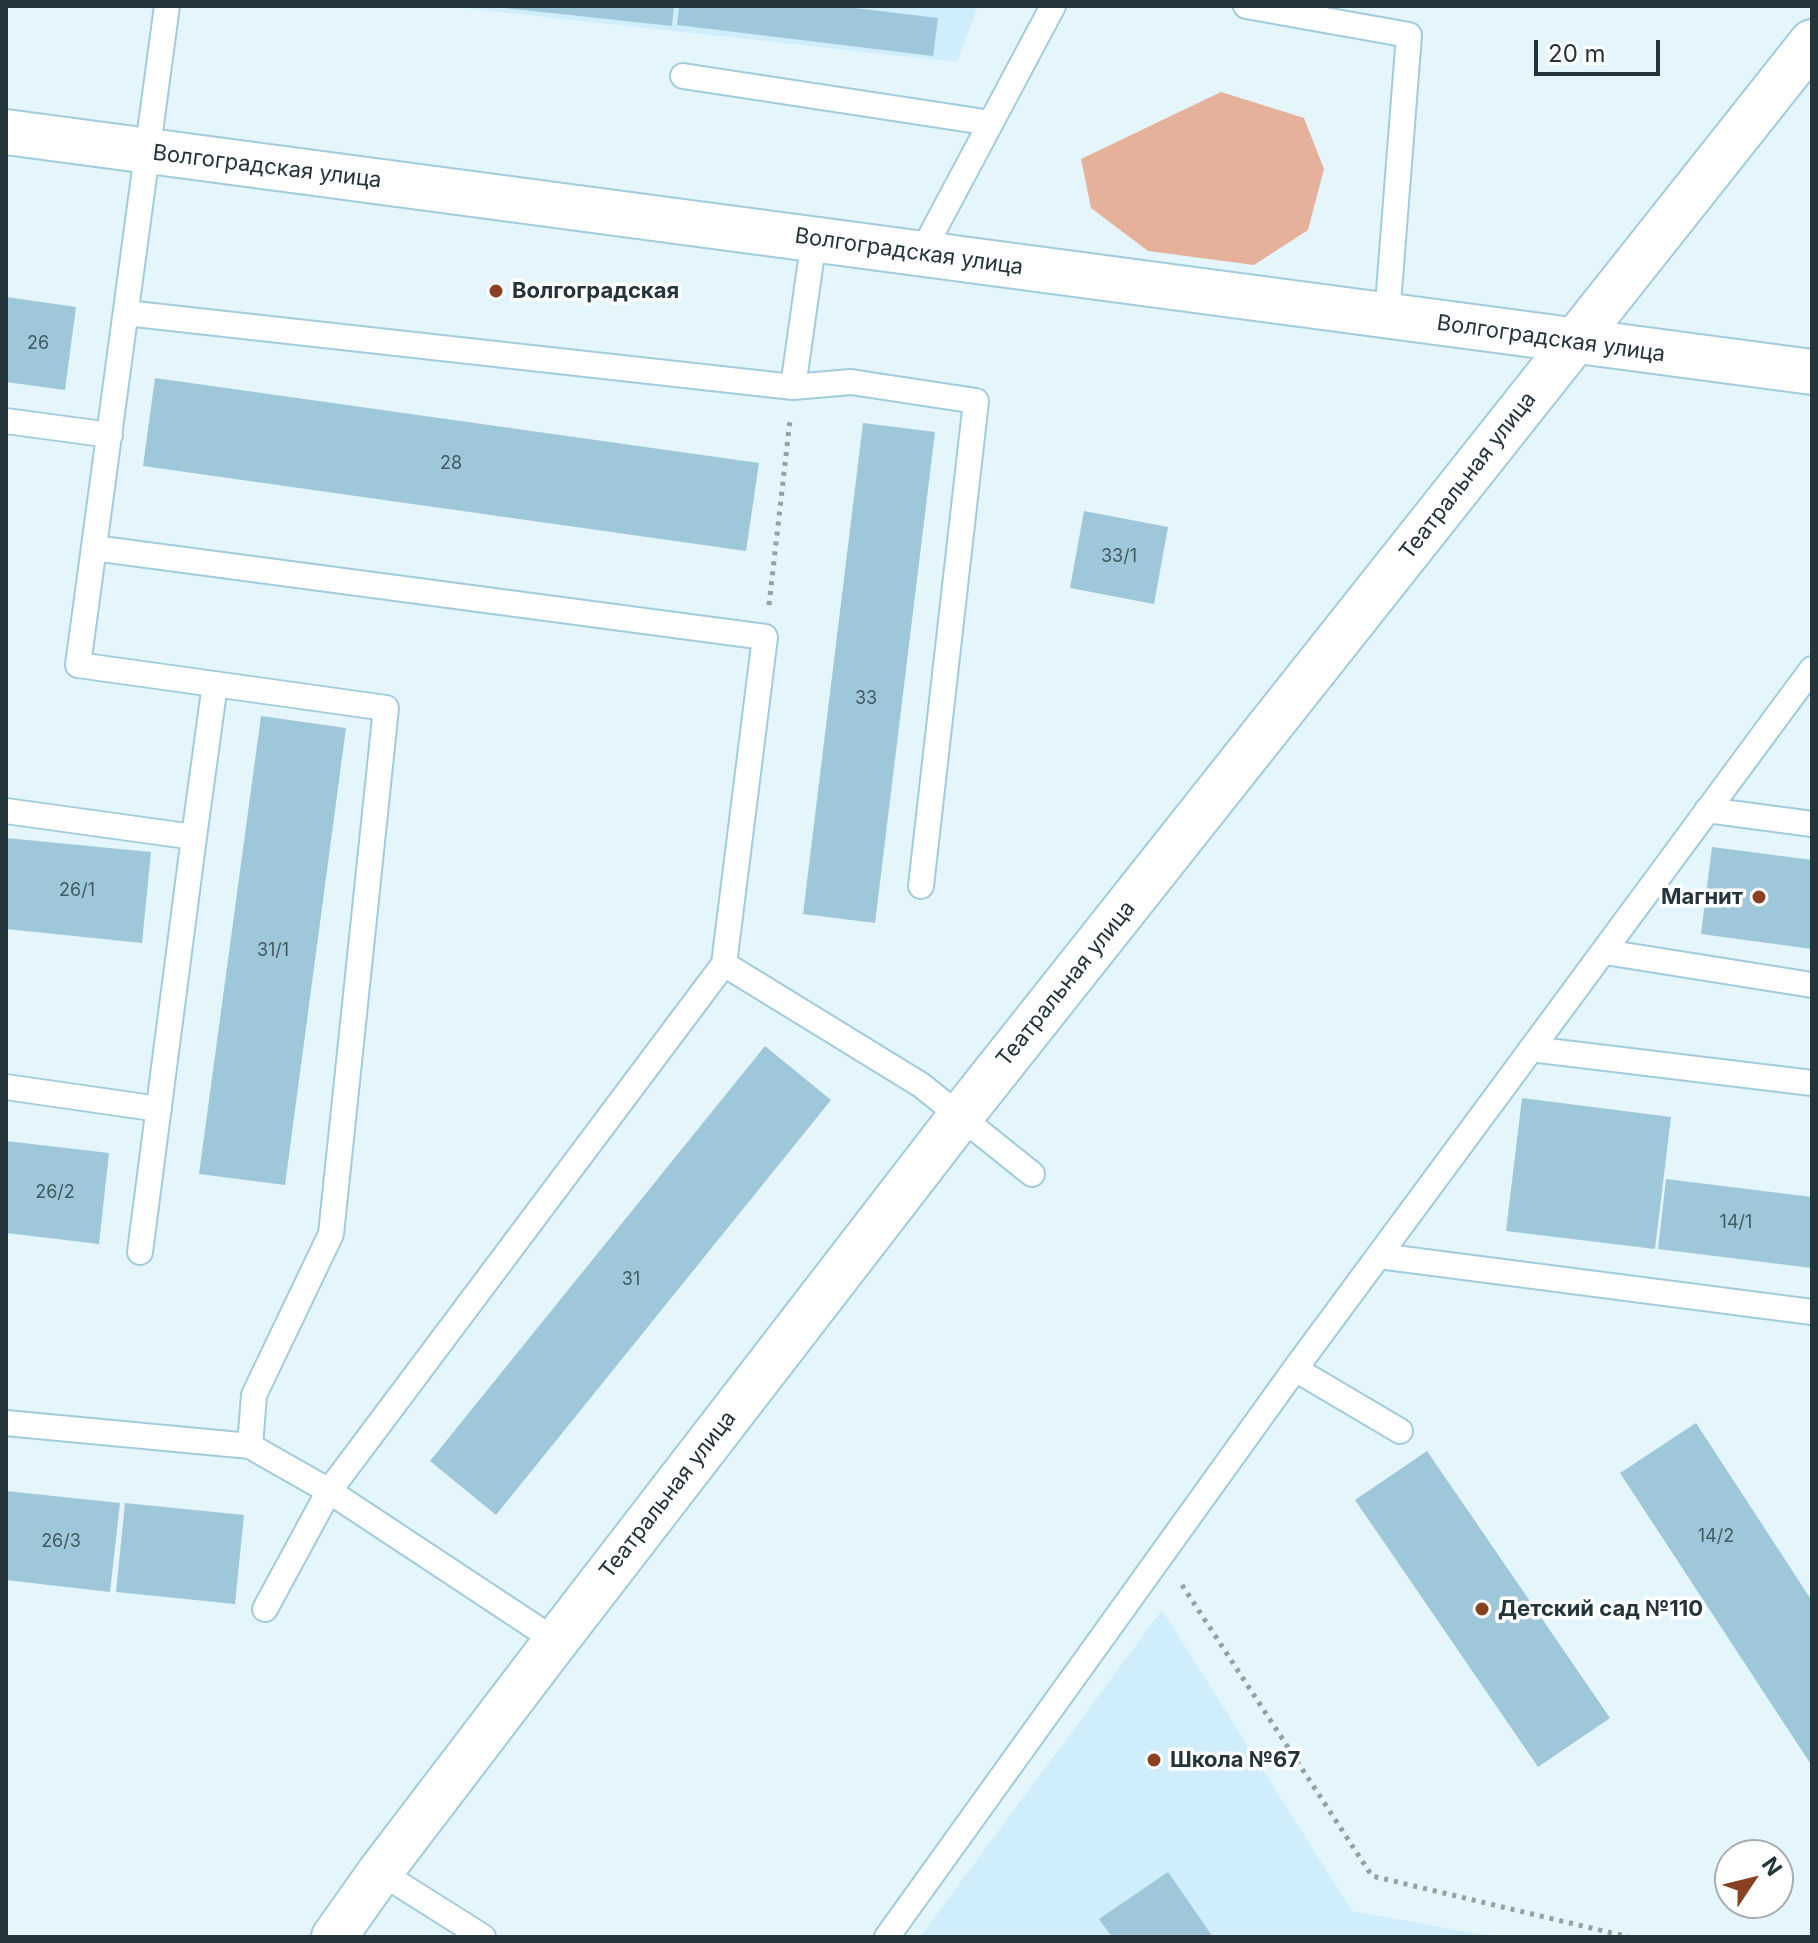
<!DOCTYPE html>
<meta charset="utf-8">
<style>
body{margin:0}
#map{position:relative;width:1818px;height:1943px;overflow:hidden;background:#e4f5fc;font-family:Inter,sans-serif}
canvas{display:block}
.frame{position:absolute;inset:0;border:8px solid #23343a;pointer-events:none}
.north{position:absolute;left:1714px;top:1839px;width:80px;height:80px;box-sizing:border-box;background:#fff;border:2px solid #a7aeb0;border-radius:50%;rotate:55deg;font-size:22px;font-weight:700;line-height:32px;text-align:center;color:#23343a}
.north::after{content:'';display:block;margin:auto;width:28px;height:36px;background:#894121;clip-path:polygon(50% 0,100% 100%,50% 72%,0 100%)}
.scale{position:absolute;left:1534px;top:40px;width:126px;height:36px;box-sizing:border-box;border:4px solid #23343a;border-top:0;padding-left:10px;font-size:24px;line-height:28px;white-space:nowrap;color:#23343a;-webkit-text-stroke:6px #fff;paint-order:stroke}
</style>
<div id="map">
<canvas width="1818" height="1943"></canvas>
<div class="frame"></div>
<div class="north">N</div>
<div class="scale">20 m</div>
</div>
<script>
const c = document.querySelector('canvas').getContext('2d');
c.lineJoin = 'round';
function fillPath(path, color) { c.fillStyle = color; c.fill(path, 'evenodd'); }
const poly = rows => new Path2D(rows.map(r => 'M' + r).join(''));
function trace(path, color, width, dash) { c.strokeStyle = color; c.lineWidth = width; c.lineCap = dash ? 'butt' : 'round'; c.setLineDash(dash || []); c.stroke(path); }
function write(font, color, halo, rows, align = 'center') {
  c.font = font + ' Inter,sans-serif'; c.lineWidth = 7; c.setLineDash([]); c.textBaseline = 'middle'; c.strokeStyle = halo; c.fillStyle = color; for (const [text, x, y, turn = 0] of rows) {
    c.save(); c.translate(x, y); c.rotate((+turn || 0) * Math.PI / 180); c.textAlign = isNaN(turn) ? turn : align; if (halo) c.strokeText(text, 0, 0); c.fillText(text, 0, 0); c.restore();
  }
}
const built = poly([
 [446,6,978,6,957,62],
 [1162,1610,1352,1911,1495,1937,920,1937]
]);
const green = poly([
 [1221,92,1304,118,1324,169,1308,230,1254,265,1148,251,1091,208,1081,159]
]);
const building = poly([
 [505,6,674,6,672,26,505,8],
 [679,6,838,6,938,18,933,56,677,25],
 [6,297,76,307,65,390,6,382],
 [155,378,759,463,746,551,143,466],
 [863,423,935,432,875,923,803,914],
 [1084,511,1168,527,1154,604,1070,588],
 [261,716,346,728,285,1185,199,1174],
 [6,838,151,852,142,943,6,929],
 [1712,847,1812,860,1812,949,1701,934],
 [765,1046,831,1100,496,1515,430,1461],
 [1522,1098,1671,1117,1655,1249,1506,1231],
 [6,1141,109,1153,99,1244,6,1233],
 [1666,1179,1812,1197,1812,1268,1658,1249],
 [1696,1423,1812,1601,1812,1766,1620,1473],
 [1427,1451,1610,1718,1538,1767,1355,1500],
 [6,1491,120,1503,110,1592,6,1580],
 [125,1503,244,1515,235,1604,116,1592],
 [1168,1872,1213,1937,1112,1937,1099,1919]
]);
const path = poly([
 [769,605,790,420],
 [1182,1585,1372,1876,1629,1937]
]);
const service = poly([
 [167,6,78,665,386,708,331,1234,254,1395,250,1446,329,1491,556,1641],
 [1246,6,1409,35,1387,317],
 [683,76,991,123],
 [921,254,1053,6],
 [126,313,793,387,851,382,976,401,921,886],
 [793,387,814,239],
 [6,421,110,435],
 [94,548,765,637,724,964,329,1491,265,1609],
 [1707,810,1812,824],
 [6,811,194,837,215,684],
 [1605,952,1812,985],
 [724,964,921,1085,1032,1174],
 [1531,1049,1812,1083],
 [6,1087,159,1109],
 [140,1252,194,837],
 [1379,1256,1812,1312],
 [1295,1369,1400,1431],
 [6,1423,250,1446],
 [380,1872,483,1937],
 [887,1937,1295,1369,1812,669]
]);
const secondary = poly([
 [6,132,1812,372]
]);
const primary = poly([
 [334,1937,380,1872,556,1641,960,1117,1812,42]
]);
const markers = [
 [496,291,8,"#894121"],
 [1759,897,8,"#894121"],
 [1482,1609,8,"#894121"],
 [1154,1760,8,"#894121"]
];
const numberNames = [
 ["26",38,344],
 ["28",451,464],
 ["33/1",1119,557],
 ["33",866,699],
 ["26/1",77,891],
 ["31/1",273,951],
 ["26/2",55,1193],
 ["14/1",1736,1223],
 ["31",631,1280],
 ["14/2",1716,1537],
 ["26/3",61,1542]
];
const streetNames = [
 ["Волгоградская улица",267,167,7],
 ["Волгоградская улица",909,252,8],
 ["Волгоградская улица",1551,339,8],
 ["Театральная улица",1468,476,-52],
 ["Театральная улица",1066,984,-51],
 ["Театральная улица",668,1495,-52]
];
const poiNames = [
 ["Волгоградская",512,291],
 ["Магнит",1743,897,"right"],
 ["Детский сад №110",1498,1609],
 ["Школа №67",1170,1760]
];
fillPath(built, '#cfedfa');
fillPath(green, '#e6b19b');
fillPath(building, '#9ec8d9');
trace(service, '#a2ccdd', 28);
trace(secondary, '#a2ccdd', 48);
trace(primary, '#a2ccdd', 48);
trace(path, '#90a1a7', 5, [4, 6]);
trace(service, '#fff', 24);
trace(secondary, '#fff', 44);
trace(primary, '#fff', 44);
for (const [x, y, r, color] of markers) { const dot = new Path2D(); dot.arc(x, y, r, 0, 2 * Math.PI); c.fillStyle = color; c.fill(dot); trace(dot, '#fff', 3); }
write('18px', '#425962', null, numberNames);
write('22px', '#23343a', '#fff', streetNames);
write('bold 22px', '#23343a', '#fff', poiNames, 'left');
</script>
